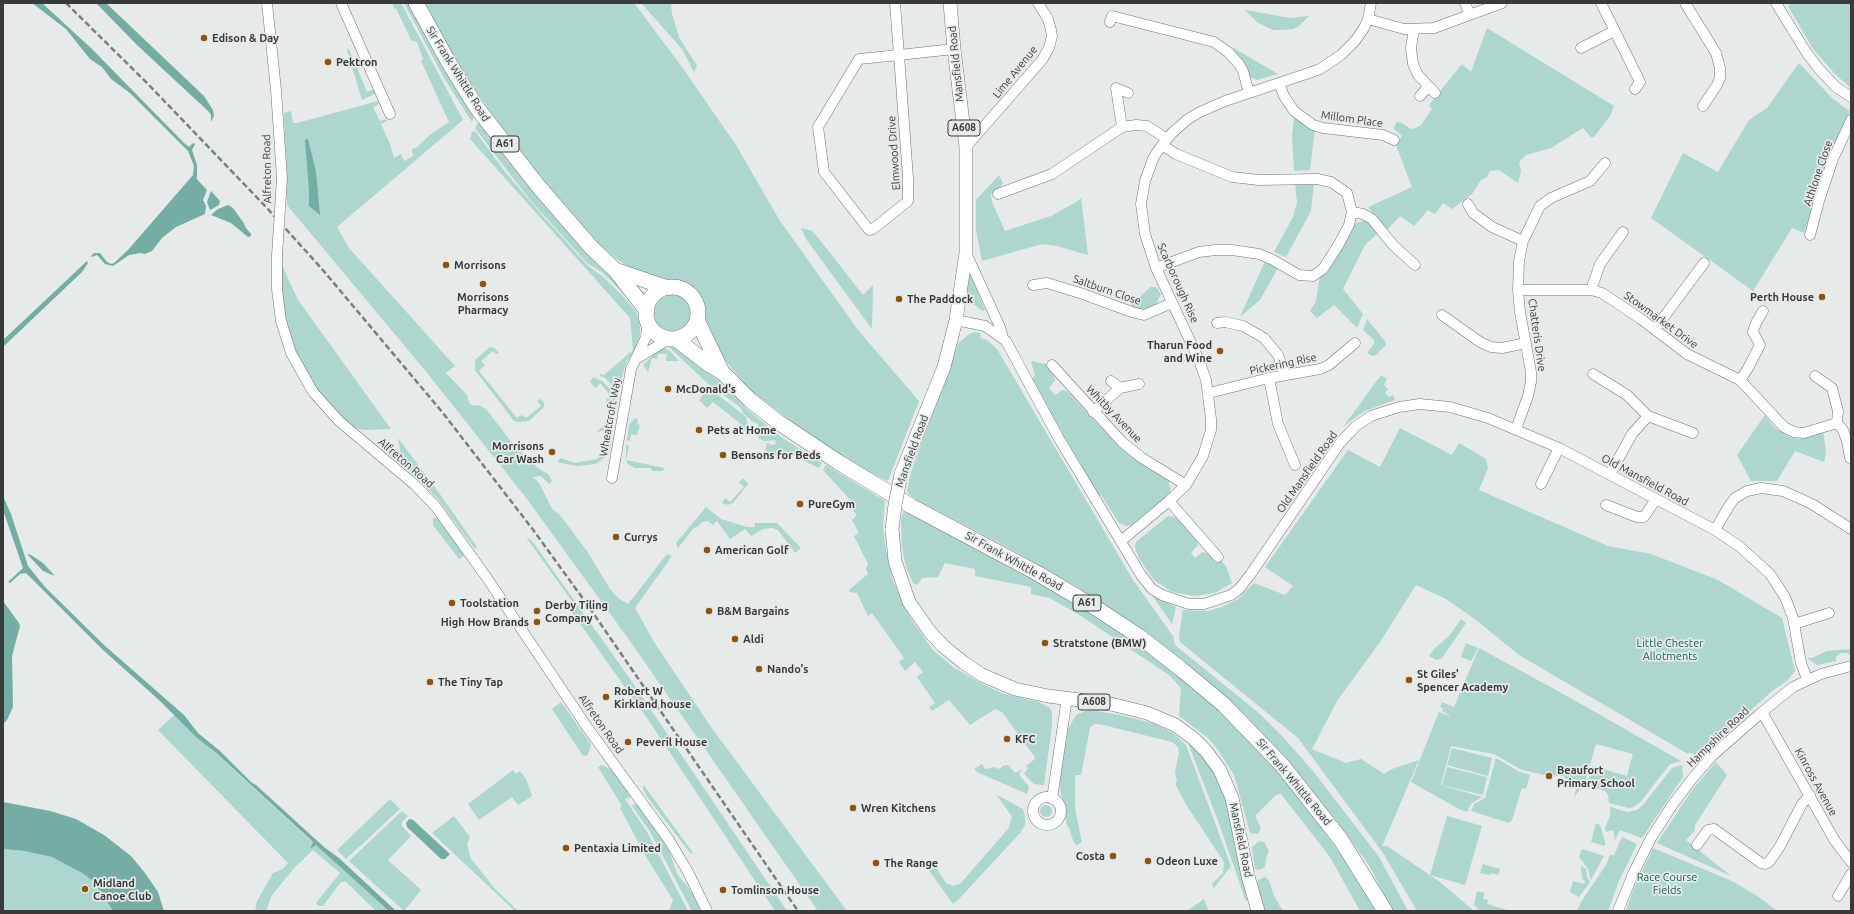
<!DOCTYPE html>
<style>
body{margin:0}
#map{position:relative;width:1854px;height:914px;overflow:hidden;background:#e6eae9;font-family:Ubuntu,sans-serif}
canvas{display:block}
.frame{position:absolute;inset:0;border:4px solid #393b3a;pointer-events:none}
</style>
<div id="map">
<canvas width="1854" height="914"></canvas>
<div class="frame"></div>
</div>
<script>
const c = document.querySelector('canvas').getContext('2d');
c.lineJoin = 'round';
function fillPath(path, color) { c.fillStyle = color; c.fill(path, 'evenodd'); }
const poly = rows => new Path2D(rows.map(r => 'M' + r).join(''));
function trace(path, color, width, dash) { c.strokeStyle = color; c.lineWidth = width; c.lineCap = dash ? 'butt' : 'round'; c.setLineDash(dash || []); c.stroke(path); }
function write(font, color, halo, rows, align = 'center') {
  c.font = font + ' Ubuntu,sans-serif'; c.lineWidth = 3.5; c.setLineDash([]); c.textBaseline = 'middle'; c.strokeStyle = halo; c.fillStyle = color; for (const [text, x, y, turn = 0] of rows) {
    c.save(); c.translate(x, y); c.rotate((+turn || 0) * Math.PI / 180); c.textAlign = isNaN(turn) ? turn : align; if (halo) c.strokeText(text, 0, 0); c.fillText(text, 0, 0); c.restore();
  }
}
const green = poly([
 [392,3,401,3,463,120,337,227,349,248,455,366,446,373,467,395,468,400,470,404,475,406,478,405,486,409,513,444,538,468,548,474,552,481,549,484,541,476,533,477,539,483,552,509,559,514,587,551,610,589,618,598,628,604,667,554,672,556,635,608,654,642,711,727,847,911,818,911,632,644,527,499,428,374,287,205,284,113,291,111,293,123,297,123,378,101,379,104,373,107,380,121,386,119,387,121,381,124,390,144,394,158,401,154,404,161,413,156,412,149,416,148,431,134,449,122,421,61,423,59,417,42,411,40,396,8,394,9],
 [404,3,409,3,423,31,449,76,472,110,474,116,472,122,444,78],
 [425,3,634,3,682,67,736,145,780,221,858,330,919,401,888,481,862,469,807,433,750,390,723,358,707,323,703,303,695,290,683,283,652,277,627,266,605,251,546,184,504,132,466,76,437,28],
 [641,3,671,3,672,14,679,37,697,66,694,72,682,49],
 [1792,3,1851,3,1851,88,1837,76,1813,49,1788,6],
 [1245,10,1290,18,1309,16,1299,26,1293,29,1280,30,1273,30,1258,23],
 [1487,28,1614,106,1610,116,1594,137,1591,137,1583,128,1551,148,1526,155,1519,162,1521,171,1518,183,1499,170,1490,171,1487,177,1481,180,1472,194,1452,209,1443,203,1435,214,1428,210,1414,226,1400,216,1387,230,1368,207,1412,187,1396,145,1402,136,1394,129,1395,125,1396,122,1402,123,1411,129,1416,128,1421,125,1432,109,1429,105,1462,64,1471,72],
 [1232,47,1278,74,1257,80,1253,78,1250,79],
 [349,49,367,92,374,89,376,93,362,100,347,50],
 [1799,63,1831,97,1850,112,1831,153,1804,233,1792,228,1753,291,1651,218,1683,153,1718,172,1749,120,1767,108],
 [1294,118,1315,129,1310,170,1294,171,1292,136],
 [479,121,600,266,631,297,631,301,603,273,587,263,531,201,509,173,475,128],
 [475,131,506,173,543,216,588,266,602,276,622,295,636,312,640,325,640,335,634,351,626,363,618,391,604,377,599,376,601,374,604,375,633,350,630,318,470,139,472,132],
 [999,175,1003,183,999,189,991,195,992,202,1005,231,1051,216,1076,202,1081,198,1088,255,1057,246,1042,244,982,261,976,230,976,200],
 [1295,183,1314,183,1311,211,1286,257,1274,252,1293,217,1297,202],
 [1370,219,1379,232,1365,245,1343,289,1363,314,1357,328,1334,305,1317,318,1310,311,1316,301,1320,276,1353,224],
 [801,228,812,231,816,235,863,295,873,285,872,329,806,239],
 [1265,261,1278,268,1260,300,1240,317],
 [281,263,298,300,391,429,364,430,352,427,319,394,291,344,286,324,283,302],
 [970,272,979,289,977,291,985,310,982,311,971,302,972,298,966,296],
 [1150,287,1156,287,1161,294,1155,306,1146,310,1130,307],
 '654 314a19 19 0 1 1 38 0a19 19 0 1 1-38 0Z',
 [1367,319,1385,341,1386,345,1376,355,1372,356,1367,353,1374,344,1374,340,1363,330],
 [975,332,981,333,980,338,987,340,997,349,1133,580,1173,636,1175,645,1260,714,1283,737,1313,771,1379,857,1408,911,1392,911,1370,867,1339,824,1287,760,1251,721,1202,676,1166,647,1079,588,1005,546,915,499,907,492,911,472,958,344,969,334],
 [490,347,494,348,499,353,496,354,493,351,481,361,485,365,479,371,517,418,521,415,526,418,541,406,537,401,540,399,544,402,544,407,529,421,518,422,514,421,475,370,475,360],
 [669,347,674,347,693,356,748,410,781,437,822,463,819,468,794,456,785,455,772,457,765,450,767,443,772,445,776,444,775,440,764,441,758,438,758,424,753,422,743,413,741,408,706,382],
 [664,348,670,351,679,361,666,361,667,354,658,354,657,359,652,358,648,372,643,365,654,354],
 [1031,361,1050,365,1050,370,1054,376,1055,380,1049,388,1055,395,1063,390,1067,391,1116,444,1129,455,1170,481,1168,484,1170,486,1171,492,1169,494,1131,525,1126,526,1119,523,1101,495,1099,496,1031,379,1035,376],
 [1381,375,1387,379,1384,385,1388,389,1385,393,1389,397,1393,395,1395,400,1365,411,1357,416,1343,427],
 [593,377,602,381,616,395,612,418,611,447,606,456,596,464,577,466,561,463,558,462,560,458,575,463,597,459,603,454,604,450,602,442,608,439,606,430,597,432,607,421,609,406,606,400,611,396,600,383,596,388,590,382],
 [709,388,746,417,750,436,745,432,742,425,713,402,707,408,699,400],
 [1765,415,1774,427,1789,437,1798,439,1823,431,1826,452,1824,462,1795,451,1777,481,1751,481,1737,455],
 [635,418,638,419,637,424,640,425,637,435,631,434,630,441,627,440,629,425],
 [1400,428,1452,455,1459,443,1486,459,1488,468,1479,490,1608,546,1651,554,1718,580,1782,618,1795,671,1788,680,1771,692,1699,757,1689,752,1688,754,1519,655,1476,620,1446,599,1416,585,1380,642,1337,701,1312,749,1346,763,1361,759,1384,774,1392,769,1419,760,1382,846,1387,846,1440,882,1474,911,1417,911,1383,853,1298,738,1180,642,1179,636,1183,610,1208,611,1222,607,1238,599,1254,583,1285,595,1293,586,1265,567,1348,450,1380,467],
 [398,438,437,490,477,547,475,549,438,499,403,465],
 [626,445,629,446,626,460,664,468,663,471,652,471,651,468,635,468,628,464,626,460],
 [826,465,885,501,883,526,885,544,893,581,911,619,932,649,953,667,984,685,1004,694,1039,702,1050,708,1052,712,1052,726,1044,785,1034,784,1024,774,1028,768,1026,766,1035,759,1034,756,1002,712,995,709,970,725,949,700,932,711,929,707,935,703,917,677,923,672,915,662,905,671,899,662,904,658,872,613,868,616,857,593,850,592,849,590,868,574,866,569,868,564,854,536,859,533,852,520,857,515,851,508,854,504,823,470],
 [743,478,748,484,733,503,728,505,722,503,725,498,730,502,744,487,739,483],
 [706,507,721,519,747,527,755,527,755,523,777,523,801,548,795,553,778,530,772,528,763,529,751,536,745,529,730,539,717,521,713,525,708,521,702,522,697,527,693,529,678,548,676,543],
 [904,511,1053,590,1113,627,1150,652,1216,707,1281,775,1318,823,1348,865,1376,911,1360,911,1330,857,1281,794,1276,795,1255,816,1261,828,1258,834,1250,833,1234,775,1218,750,1208,738,1179,716,1181,688,1169,675,1081,616,1050,598,1031,594,1031,587,975,576,975,569,945,563,938,577,922,578,917,585,913,583,906,567,902,548,901,519],
 [439,516,463,550,464,556,459,559,433,525,433,519],
 [1168,516,1175,517,1177,519,1179,518,1197,539,1198,545,1191,553,1195,558,1203,552,1207,553,1217,562,1221,561,1226,566,1232,583,1215,593,1195,596,1172,592,1154,580,1139,559,1135,547,1136,542],
 [526,537,532,541,628,676,787,911,775,911,649,721,571,611,576,607],
 [1152,595,1176,607,1172,624],
 [1461,619,1466,623,1442,658,1437,660,1429,656,1434,649,1449,636],
 [1466,643,1478,648,1471,661,1461,657],
 [1479,648,1574,700,1681,761,1670,764,1642,800,1634,807,1629,808,1609,803,1608,795,1605,791,1587,785,1592,766,1627,776,1633,754,1596,744,1584,785,1574,797,1578,782,1566,779,1563,776,1543,775,1520,769,1494,754,1451,746,1441,785,1482,797,1471,804,1467,812,1459,809,1411,782,1439,712,1449,716,1452,710,1449,715,1442,711,1443,708,1440,707,1442,702,1454,707],
 [1851,649,1851,656,1847,653,1841,653,1836,657,1836,661,1817,665,1807,658,1812,658,1827,651],
 [561,702,591,744,588,755,583,756,552,709],
 [1085,711,1096,711,1120,715,1155,724,1173,733,1186,745,1231,866,1214,888,1212,884,1223,873,1224,862,1187,806,1175,784,1177,781,1175,771,1179,753,1178,747,1172,742,1099,724,1094,724,1090,728,1081,775,1075,775,1075,809,1082,842,1077,845,1074,843,1069,828,1067,826,1059,782,1068,729,1076,715],
 [174,715,313,843,311,848,316,845,323,850,389,911,376,911,345,881,340,883,323,906,319,906,316,903,340,873,313,850,295,867,272,895,266,911,255,911,257,901,273,873,283,869,288,863,158,730],
 [1188,743,1202,756,1211,767,1225,797,1247,899,1246,902,1220,826],
 [1452,748,1492,758,1488,776,1447,765],
 [1496,758,1520,772,1530,775,1526,789,1522,788,1512,820,1509,823,1471,811,1474,804,1485,798],
 [1716,762,1727,775,1695,825,1695,830,1686,840,1731,876,1657,843,1692,790],
 [982,764,985,769,996,767,996,769,1001,768,1002,766,1008,765,1015,773,1023,769,1019,774,1029,787,1027,794,977,772,974,769],
 [602,765,612,770,628,793,630,797,625,799,647,832,688,911,669,911,673,900,645,855,620,808,622,806,598,767],
 [1682,765,1683,777,1642,838,1620,830,1615,840,1613,830,1606,832,1605,828,1610,816,1610,807,1627,812,1637,810,1643,805,1672,768],
 [1447,767,1487,777,1483,795,1442,785],
 [513,770,516,774,520,771,526,779,532,796,518,805,512,797,479,820,468,804],
 [643,784,693,853,691,854,648,798,643,789],
 [997,795,1023,809,1025,816,1025,825,1020,833,958,900,953,904,926,866,931,860,946,883,953,886,960,884,1008,829,1012,817],
 [390,799,400,809,346,859,337,850],
 [636,804,642,809,669,850,677,874,692,892,701,911,692,911,649,830,632,806],
 '1040 811a6 6 0 1 1 12 0a6 6 0 1 1-12 0Z',
 [402,811,408,816,402,822,402,826,411,836,388,860,421,890,404,911,349,861],
 [454,816,470,837,467,844,471,859,496,890,518,911,515,911,432,833],
 [1447,816,1482,826,1465,885,1430,875],
 [1596,823,1600,825,1605,841,1605,846,1591,842],
 [1622,837,1637,844,1619,881,1608,911,1577,911,1581,902,1606,865,1610,855,1614,855],
 [1259,841,1264,842,1269,851,1266,858,1265,867,1259,870,1255,869,1252,847],
 [1653,848,1732,881,1759,897,1777,911,1626,911,1634,888],
 [3,849,24,851,52,857,82,873,93,881,113,911,3,911],
 [1582,849,1604,856,1591,880,1588,869,1579,857],
 [1483,864,1500,869,1498,875,1491,873,1490,875,1480,873],
 [1581,866,1586,869,1587,877,1590,882,1579,897,1570,892,1573,881,1584,884,1585,881,1582,879],
 [1265,877,1269,880,1274,896,1283,911,1263,911,1257,884,1258,880],
 [1477,891,1485,893,1483,899,1488,900,1487,904,1507,910,1507,911,1480,911,1474,905],
 [1204,899,1208,909,1205,911,1187,911]
]);
const water = poly([
 [32,3,42,3,92,49,184,143,189,147,193,143,195,144,192,150,197,165,197,179,193,175,194,166,188,151,130,93,111,79,102,67,90,59,66,29],
 [96,3,106,3,204,96,213,110,214,116,211,122,211,115,208,111,137,45],
 [308,139,316,172,320,215,309,206,309,189,305,140],
 [193,175,207,190,203,200,206,206,205,214,176,227,162,238,152,251,145,254,140,253,129,255,113,266,105,264,97,255,92,257,91,256,94,253,100,253,107,262,111,264,114,263,128,250],
 [211,191,220,201,219,205,210,210,207,202],
 [228,205,233,208,243,222,246,228,251,234,251,236,248,237,231,223,211,215,218,209],
 [87,261,88,263,82,272,3,347,3,340],
 [3,496,11,514,28,566,45,587,104,645,184,715,198,733,220,751,252,783,256,785,324,847,339,858,396,911,389,911,316,845,310,849,313,842,215,752,196,737,159,700,103,650,26,573,20,574,10,583,8,582,23,568,3,510],
 [27,554,31,555,43,563,55,576,43,571],
 [3,601,19,623,20,626,12,656,13,707,7,720,3,724],
 [3,802,50,811,76,819,104,835,131,856,145,873,158,892,164,911,113,911,93,881,82,873,52,857,24,851,3,849],
 [409,819,413,820,450,854,445,859,441,859,407,827,406,823]
]);
const minor = poly([
 [267,3,276,90,282,178],
 [341,3,390,114],
 [895,3,899,55,859,59,818,127,824,172,869,230,873,229,908,201,908,178,899,55,954,49],
 [1465,3,1470,15],
 [1601,3,1640,82,1635,89],
 [1685,3,1716,53,1720,68,1720,78,1717,85,1703,106],
 [1776,3,1806,52,1819,69,1836,87,1851,97],
 [1368,19,1404,29,1434,28,1502,3],
 [1110,22,1112,16,1214,42,1228,52,1239,64,1243,71,1249,93],
 [1414,29,1411,48,1413,64,1418,75,1435,93],
 [1581,48,1614,31],
 [1279,83,1284,96,1294,111,1313,125,1323,128,1383,135,1394,140],
 [1420,96,1428,87],
 [1122,127,1116,88,1128,93],
 [966,147,1042,60,1049,48,1052,36,1051,30,1048,19,1038,3],
 [998,194,1052,174,1122,127,1136,125,1147,126,1167,139],
 [1468,204,1473,213,1492,227,1523,241],
 [1352,212,1363,214,1372,219,1393,245,1415,265],
 [1810,235,1819,201,1833,159,1851,120],
 [966,253,1000,327,1003,338],
 [277,256,277,289,281,321,291,353,313,392,339,421,415,485,436,507,487,578,587,727,669,840,688,872,707,911],
 [1156,268,1199,252,1216,250,1232,250,1259,254,1273,260,1299,275,1313,276,1323,269,1339,244,1349,225,1352,212,1347,193,1331,182,1317,179,1259,180,1232,177,1176,154,1162,145],
 [1033,285,1047,283,1080,293,1132,312,1144,315,1172,303],
 [1518,290,1591,290,1602,293,1641,319,1687,354,1740,380,1784,427,1794,432,1804,433,1837,423,1838,411,1832,388,1815,376],
 [1591,290,1600,264,1623,232],
 [1442,315,1480,342,1491,347,1502,348,1526,343],
 [956,320,985,326,1006,341,1058,437,1141,575,1152,589,1162,595,1189,604,1204,604,1231,595,1239,589,1250,575,1340,443,1356,426,1371,416,1399,407,1420,404,1450,407,1488,418,1559,448,1715,530,1739,546,1770,574,1785,597,1793,618,1801,663,1807,679],
 [1217,323,1225,322,1243,326,1264,338,1278,355,1285,375],
 [1655,329,1704,263],
 [636,359,669,339],
 [1052,365,1122,442,1142,458,1186,485],
 [1593,374,1627,395,1648,416,1693,433],
 [1269,378,1278,424,1295,465],
 [1740,380,1747,370,1760,345,1753,332,1756,323,1763,311],
 [1111,381,1120,388],
 [1209,393,1269,378,1320,369,1329,365,1355,343],
 [1093,412,1120,388,1139,384],
 [1837,423,1843,430,1847,441,1850,458],
 [1516,429,1528,396,1531,382,1531,372,1520,312,1518,290,1519,261,1523,241,1540,206,1551,198,1590,181,1605,163],
 [1610,474,1632,434,1648,416],
 [612,478,631,369,646,337,648,320],
 [1541,484,1559,448],
 [1169,501,1218,557],
 [1606,505,1637,517,1644,517,1656,499],
 [1715,530,1729,506,1735,498,1747,491,1761,488,1783,491,1812,504,1851,529],
 [1121,541,1169,501,1186,485,1203,456,1211,430,1211,419,1206,380,1199,360,1156,268,1145,234,1141,204,1145,181,1153,159,1157,152,1172,133,1188,119,1200,112,1225,101,1306,74,1320,69,1341,55,1355,41,1364,28,1368,19,1371,3],
 [1794,624,1829,613],
 [1762,712,1835,841,1851,862],
 '1033 811a14 14 0 1 1 28 0a14 14 0 1 1-28 0Z',
 [1052,799,1067,698],
 [1697,845,1708,830,1714,829,1761,863,1765,864,1769,862,1779,848,1802,804,1810,795],
 [1838,896,1851,874],
 [1618,911,1633,874,1651,838,1673,804,1692,779,1712,756,1762,712,1793,687,1821,674,1851,666]
]);
const major = poly([
 [901,474,944,367,956,320,966,253,966,147,954,49,950,3],
 [892,529,895,561,909,602,930,632,943,646,964,663,982,675,1015,689,1048,696,1111,704,1147,713,1175,725,1193,738,1206,751,1220,770,1232,798,1248,876,1258,911]
]);
const highway = poly([
 [416,3,449,63,477,108,539,187,590,246,615,270,647,311],
 [615,270,668,288],
 '646 313a26 26 0 1 1 52 0a26 26 0 1 1-52 0Z',
 [697,320,722,372],
 [676,339,707,363,722,372,750,400,778,422,838,462,911,506,1037,573,1096,608,1140,637,1181,669,1223,704,1282,765,1341,840,1385,911]
]);
const rail = poly([
 [66,3,148,84,266,207,322,269,443,413,534,531,589,607,798,911]
]);
const minorBridge = poly([
 [277,256,282,178]
]);
const majorBridge = poly([
 [892,529,895,505,901,474]
]);
const markers = [
 [204,38,4,"#8e5310"],
 [328,62,4,"#8e5310"],
 [446,265,4,"#8e5310"],
 [483,284,4,"#8e5310"],
 [1822,297,4,"#8e5310"],
 [899,299,4,"#8e5310"],
 [1220,351,4,"#8e5310"],
 [668,389,4,"#8e5310"],
 [699,430,4,"#8e5310"],
 [552,452,4,"#8e5310"],
 [723,455,4,"#8e5310"],
 [800,504,4,"#8e5310"],
 [616,537,4,"#8e5310"],
 [707,550,4,"#8e5310"],
 [452,603,4,"#8e5310"],
 [537,611,4,"#8e5310"],
 [709,611,4,"#8e5310"],
 [537,622,4,"#8e5310"],
 [735,639,4,"#8e5310"],
 [1045,643,4,"#8e5310"],
 [759,669,4,"#8e5310"],
 [1409,680,4,"#8e5310"],
 [430,682,4,"#8e5310"],
 [606,697,4,"#8e5310"],
 [1007,739,4,"#8e5310"],
 [628,742,4,"#8e5310"],
 [1549,776,4,"#8e5310"],
 [853,808,4,"#8e5310"],
 [566,848,4,"#8e5310"],
 [1113,856,4,"#8e5310"],
 [1148,861,4,"#8e5310"],
 [876,863,4,"#8e5310"],
 [85,889,4,"#8e5310"],
 [723,890,4,"#8e5310"]
];
const shields = [
 [964,128,32],
 [505,144,28],
 [1087,603,28],
 [1094,702,32]
];
const shieldNames = [
 ["A608",964,128],
 ["A61",505,144],
 ["A61",1087,603],
 ["A608",1094,702]
];
const poiNames = [
 ["Edison & Day",212,38],
 ["Pektron",336,62],
 ["Morrisons",454,265],
 ["Morrisons",483,297,"center"],
 ["Pharmacy",483,310,"center"],
 ["Perth House",1814,297,"right"],
 ["The Paddock",907,299],
 ["Tharun Food",1212,345,"right"],
 ["and Wine",1212,358,"right"],
 ["McDonald's",676,389],
 ["Pets at Home",707,430],
 ["Morrisons",544,446,"right"],
 ["Car Wash",544,459,"right"],
 ["Bensons for Beds",731,455],
 ["PureGym",808,504],
 ["Currys",624,537],
 ["American Golf",715,550],
 ["Toolstation",460,603],
 ["Derby Tiling",545,605],
 ["Company",545,618],
 ["B&M Bargains",717,611],
 ["High How Brands",529,622,"right"],
 ["Aldi",743,639],
 ["Stratstone (BMW)",1053,643],
 ["Nando's",767,669],
 ["St Giles'",1417,674],
 ["Spencer Academy",1417,687],
 ["The Tiny Tap",438,682],
 ["Robert W",614,691],
 ["Kirkland house",614,704],
 ["KFC",1015,739],
 ["Peveril House",636,742],
 ["Beaufort",1557,770],
 ["Primary School",1557,783],
 ["Wren Kitchens",861,808],
 ["Pentaxia Limited",574,848],
 ["Costa",1105,856,"right"],
 ["Odeon Luxe",1156,861],
 ["The Range",884,863],
 ["Midland",93,883],
 ["Canoe Club",93,896],
 ["Tomlinson House",731,890]
];
const streetNames = [
 ["Mansfield Road",956,64,-96],
 ["Lime Avenue",1015,72,-51],
 ["Sir Frank Whittle Road",458,74,58],
 ["Millom Place",1352,119,8],
 ["Elmwood Drive",894,153,-94],
 ["Alfreton Road",267,169,-91],
 ["Athlone Close",1818,173,-71],
 ["Scarborough Rise",1178,283,66],
 ["Saltburn Close",1107,290,19],
 ["Stowmarket Drive",1661,320,36],
 ["Chatteris Drive",1537,335,82],
 ["Pickering Rise",1283,364,-12],
 ["Whitby Avenue",1114,414,46],
 ["Wheatcroft Way",610,417,-80],
 ["Mansfield Road",912,451,-70],
 ["Alfreton Road",406,463,41],
 ["Old Mansfield Road",1307,472,-55],
 ["Old Mansfield Road",1645,480,28],
 ["Sir Frank Whittle Road",1014,561,29],
 ["Alfreton Road",601,724,55],
 ["Hampshire Road",1718,737,-44],
 ["Sir Frank Whittle Road",1294,782,50],
 ["Kinross Avenue",1816,782,61],
 ["Mansfield Road",1241,840,78]
];
const parkNames = [
 ["Little Chester",1670,643],
 ["Allotments",1670,656],
 ["Race Course",1667,877],
 ["Fields",1667,890]
];
fillPath(green, '#acd6ce');
fillPath(water, '#74ada3');
trace(minor, '#717473', 11);
trace(major, '#717473', 14);
trace(highway, '#717473', 16);
trace(minor, '#fff', 10);
trace(major, '#fff', 13);
trace(highway, '#fff', 15);
trace(rail, '#7b7e7d', 2.5, [6, 3]);
trace(minorBridge, '#717473', 11, []);
trace(majorBridge, '#717473', 14, []);
trace(minorBridge, '#fff', 10);
trace(majorBridge, '#fff', 13);
for (const [x, y, r, color] of markers) { const dot = new Path2D(); dot.arc(x, y, r, 0, 2 * Math.PI); c.fillStyle = color; c.fill(dot); trace(dot, '#e6eae9', 1.5); }
for (const [x, y, w] of shields) { const box = new Path2D(); box.roundRect(x - w / 2, y - 8, w, 16, 3); c.fillStyle = '#e6eae9'; c.fill(box); trace(box, '#393b3a', 1); }
write('bold 10px', '#393b3a', null, shieldNames);
write('bold 11px', '#393b3a', '#e6eae9', poiNames, 'left');
write('11px', '#393b3a', '#e6eae9', streetNames);
write('11px', '#156259', '#e6eae9', parkNames);
</script>
